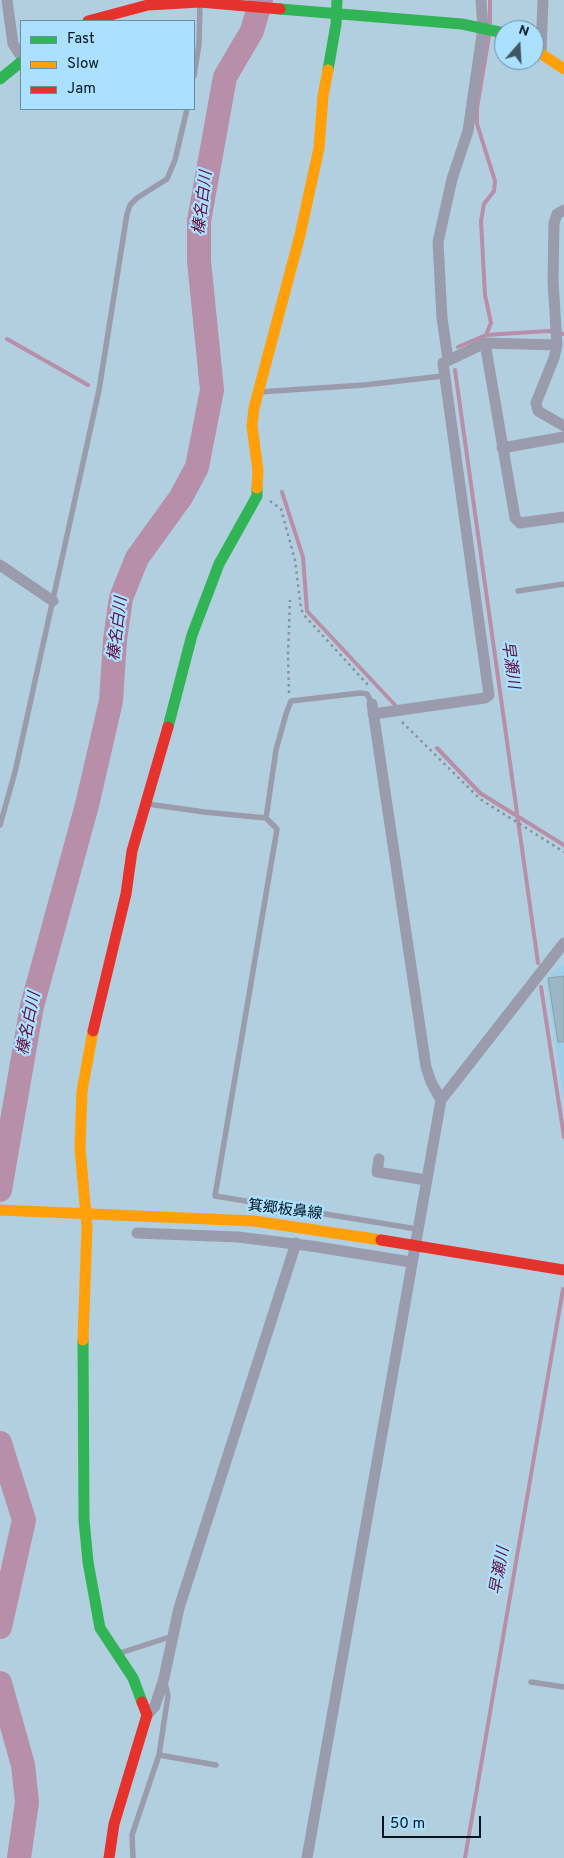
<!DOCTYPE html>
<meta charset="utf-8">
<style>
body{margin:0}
#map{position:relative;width:564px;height:1858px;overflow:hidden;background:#b2cfdf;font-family:Overpass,sans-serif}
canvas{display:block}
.legend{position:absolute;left:20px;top:20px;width:175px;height:90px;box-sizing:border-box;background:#abe1ff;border:1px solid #678fa6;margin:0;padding:6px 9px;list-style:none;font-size:15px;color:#021520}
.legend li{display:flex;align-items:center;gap:10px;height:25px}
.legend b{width:25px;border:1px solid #678fa6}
.north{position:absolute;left:494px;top:20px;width:50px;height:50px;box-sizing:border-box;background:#abe1ff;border:1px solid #678fa6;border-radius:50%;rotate:19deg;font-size:14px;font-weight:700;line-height:20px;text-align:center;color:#021520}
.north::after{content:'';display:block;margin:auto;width:18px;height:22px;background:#405663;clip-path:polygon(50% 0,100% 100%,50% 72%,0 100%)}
.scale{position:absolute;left:382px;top:1816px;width:99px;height:22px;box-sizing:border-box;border:2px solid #021520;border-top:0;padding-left:6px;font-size:15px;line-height:18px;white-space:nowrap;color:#021520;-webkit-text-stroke:4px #abe1ff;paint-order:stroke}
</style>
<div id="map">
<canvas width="564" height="1858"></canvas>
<ul class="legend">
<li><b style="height:6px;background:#30b455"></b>Fast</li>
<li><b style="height:6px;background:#ff9f0a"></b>Slow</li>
<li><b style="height:6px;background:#e5322d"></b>Jam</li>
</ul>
<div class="north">N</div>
<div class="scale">50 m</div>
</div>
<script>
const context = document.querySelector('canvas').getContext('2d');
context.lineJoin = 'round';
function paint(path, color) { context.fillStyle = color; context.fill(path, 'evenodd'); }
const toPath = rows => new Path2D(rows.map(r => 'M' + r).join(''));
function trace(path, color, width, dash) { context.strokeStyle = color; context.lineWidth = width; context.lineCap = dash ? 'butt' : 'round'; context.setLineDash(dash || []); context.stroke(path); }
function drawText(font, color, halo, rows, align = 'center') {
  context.font = font + ' Overpass,"Noto Sans JP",sans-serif'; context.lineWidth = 4.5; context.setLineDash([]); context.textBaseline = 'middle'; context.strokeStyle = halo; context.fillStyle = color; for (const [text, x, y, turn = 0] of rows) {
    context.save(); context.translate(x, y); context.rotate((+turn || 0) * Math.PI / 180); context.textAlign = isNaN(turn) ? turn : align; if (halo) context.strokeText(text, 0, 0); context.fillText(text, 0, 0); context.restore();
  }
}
const built = toPath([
 [564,962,564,1101,546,980]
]);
const stream = toPath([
 [490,23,490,0],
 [486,335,491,323,485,295,481,221,484,204,494,191,495,181,477,124,477,108,489,36],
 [7,339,88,385],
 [458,347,486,335,548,331,564,334],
 [455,370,538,963],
 [282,492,303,557,307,611,395,705],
 [437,748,480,793,564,845],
 [541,987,564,1137],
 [465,1858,563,1289]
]);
const river = toPath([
 [0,1190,32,1006,87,805,111,701,115,640,121,598,137,558,181,497,197,467,212,390,199,261,199,221,225,77,252,31,261,0],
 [0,1443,24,1520,0,1627],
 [0,1683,23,1765,27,1802,19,1858]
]);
const building = toPath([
 [564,976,564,1042,558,1042,548,978,564,976]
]);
const path = toPath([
 [270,501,281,509,295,560,301,609,304,615,368,685],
 [289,693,288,655,290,600],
 [402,722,480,799,564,852]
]);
const lane = toPath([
 [194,76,199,44,200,4],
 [259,392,364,385,443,376],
 [518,591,564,584],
 [148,804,204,812,266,818,277,829,215,1196,417,1229],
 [266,818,276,750,286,714,291,701,360,693,367,694,372,704],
 [0,825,15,772,99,390,127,214,130,205,137,198,167,179,175,160,187,109],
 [120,1653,173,1636],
 [531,1682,564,1687],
 [159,1755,216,1765],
 [133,1858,132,1835,159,1755,168,1696,165,1682]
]);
const street = toPath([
 [7,0,13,44,21,56],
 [541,53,543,0],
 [564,210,557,214,554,223,553,281,557,345,554,358,536,403,538,411,564,426],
 [485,343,515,518,520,523,564,517],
 [448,359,442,318,438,242,452,179,468,131,483,28,481,0],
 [502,448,564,437],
 [0,565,53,601],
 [372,704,426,1067,431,1082,441,1100],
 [373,714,485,698,489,695,443,363,485,343,557,345],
 [379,1159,377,1172,426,1180],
 [137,1233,238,1237,311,1246,411,1262],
 [147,1715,155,1706,164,1678,179,1608,296,1243],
 [307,1858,441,1100,564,943]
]);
const fast = toPath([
 [280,9,462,24,504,33],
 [328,70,336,24,337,0],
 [0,79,21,62],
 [168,727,192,635,219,564,257,496,257,488],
 [83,1340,84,1520,88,1562,100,1628,133,1678,142,1702]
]);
const slow = toPath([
 [534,49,564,69],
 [257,488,258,471,252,426,254,408,300,235,319,148,323,96,328,70],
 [0,1210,254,1221,381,1240],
 [83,1340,87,1227,80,1148,82,1091,93,1031]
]);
const jam = toPath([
 [88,21,148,5,200,2,280,9],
 [93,1031,126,894,132,851,168,727],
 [381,1240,564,1270],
 [109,1858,114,1824,147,1715,142,1702]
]);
const streetNames = [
 ["箕郷板鼻線",285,1211,7]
];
const waterNames = [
 ["榛名白川",204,203,-83],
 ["榛名白川",119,629,-83],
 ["早瀬川",509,665,82],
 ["榛名白川",30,1024,-79],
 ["早瀬川",501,1571,-80]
];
paint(built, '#9ecde7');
trace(stream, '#b78fa8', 4);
trace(river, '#b78fa8', 24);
paint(building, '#9cb6c5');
trace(building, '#89a0ac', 1);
trace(path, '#89909d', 2.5, [2.5, 4]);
trace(lane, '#9a9cad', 5.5);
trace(street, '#9a9cad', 11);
trace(fast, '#30b455', 11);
trace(slow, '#ff9f0a', 11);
trace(jam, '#e5322d', 11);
drawText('15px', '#021520', '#abe1ff', streetNames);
drawText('italic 16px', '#66113f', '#abe1ff', waterNames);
</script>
